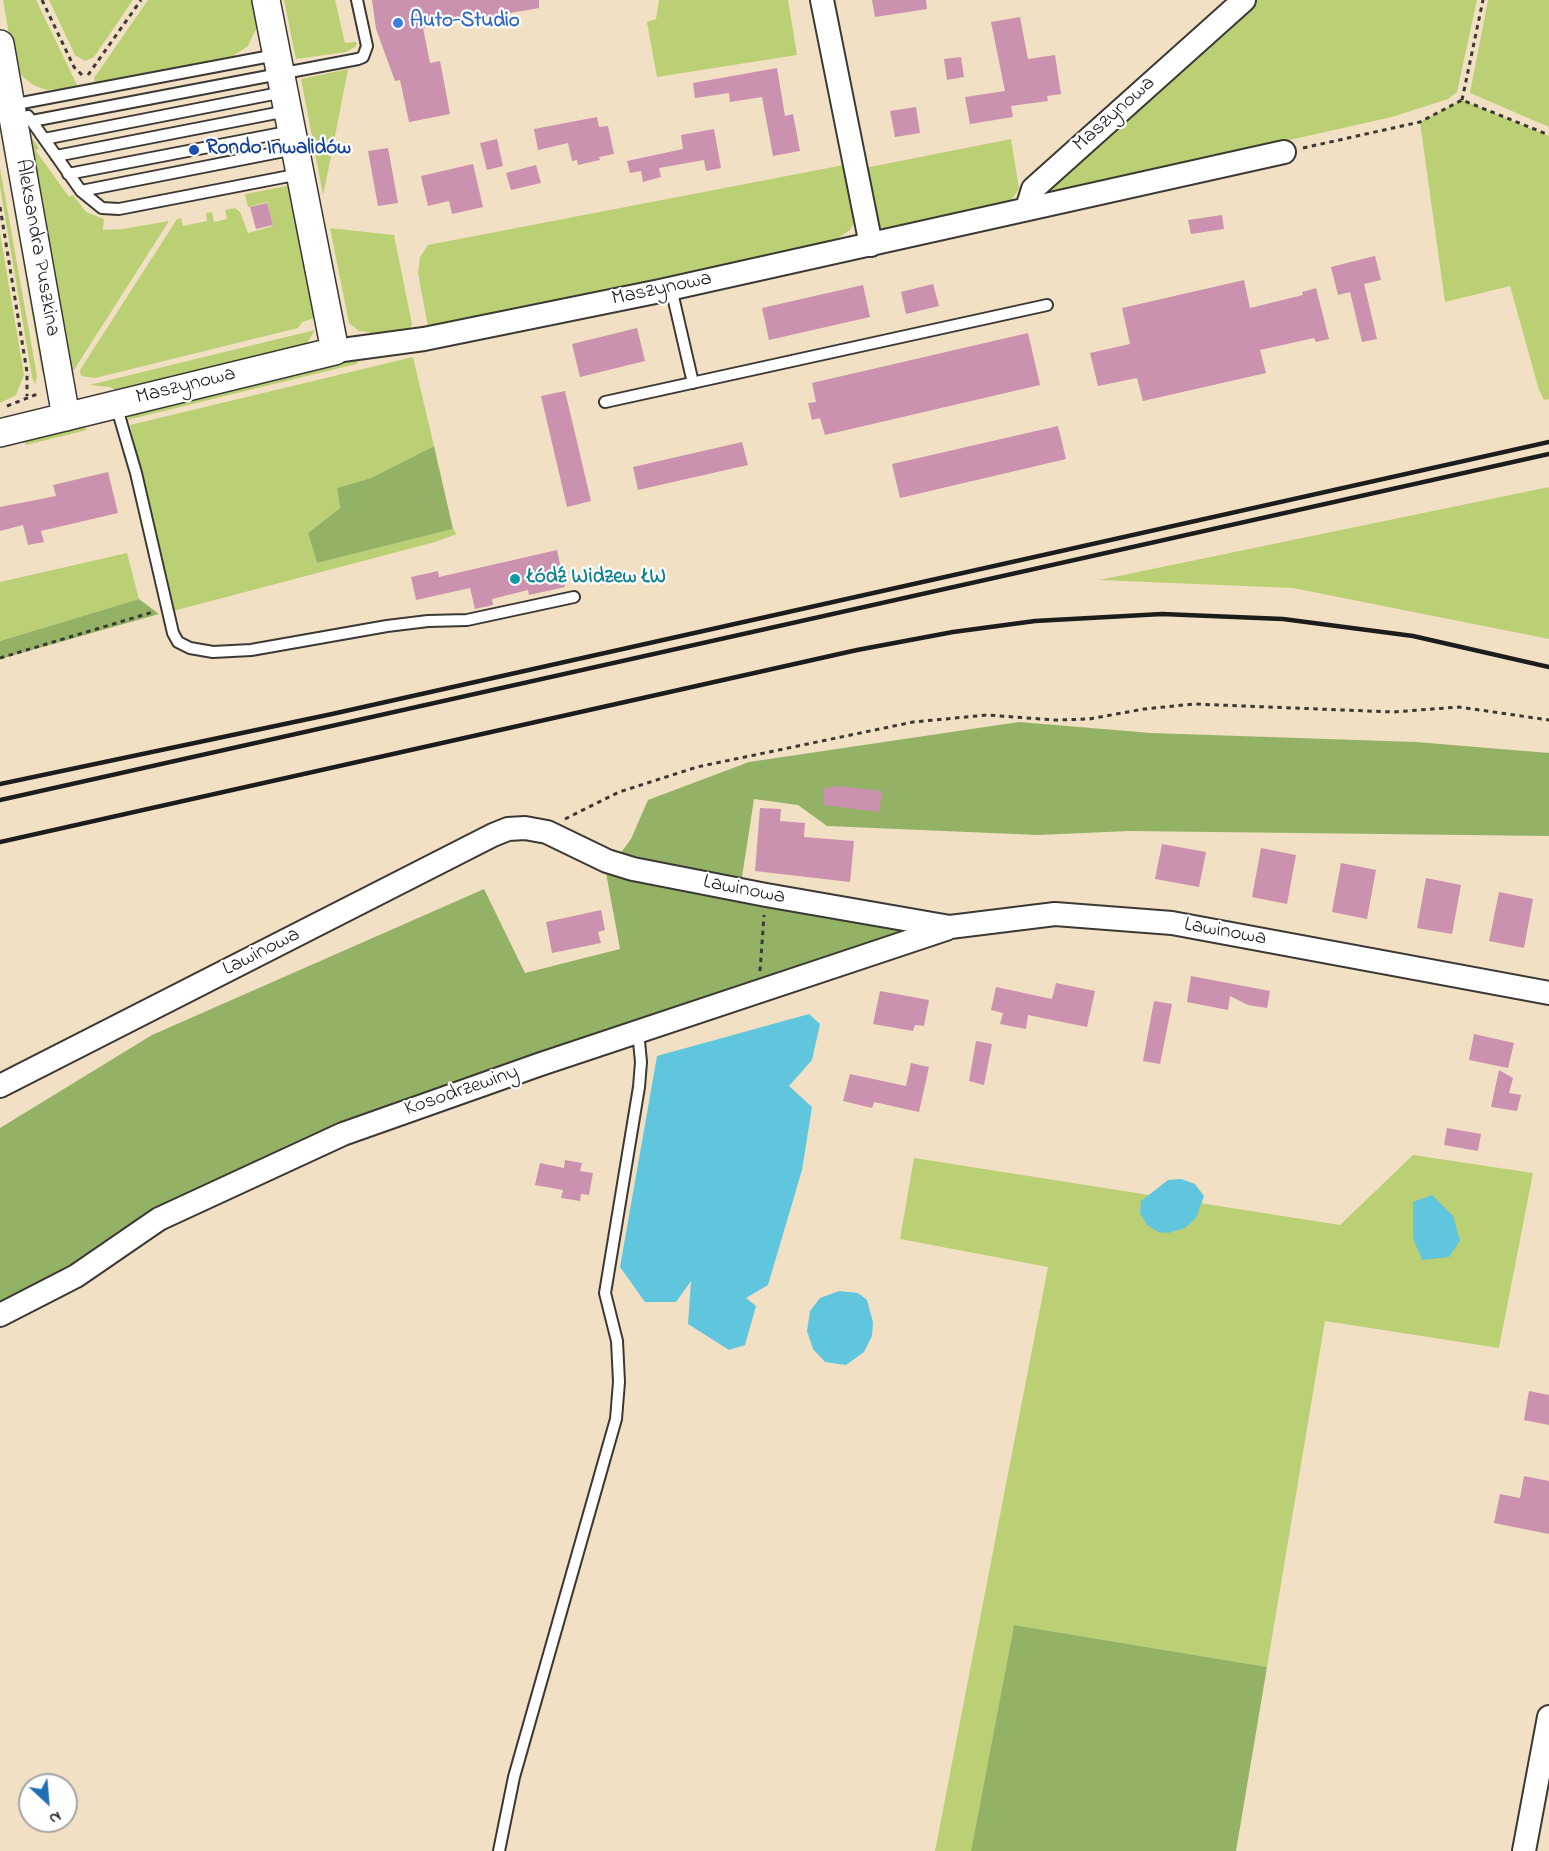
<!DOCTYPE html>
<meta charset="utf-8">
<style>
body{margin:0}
#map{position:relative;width:1549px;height:1851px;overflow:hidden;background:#f2e0c4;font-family:"Indie Flower",sans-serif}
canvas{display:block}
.north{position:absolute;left:18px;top:1773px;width:60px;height:60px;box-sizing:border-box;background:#fff;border:2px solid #a4a4a4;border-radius:50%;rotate:154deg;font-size:16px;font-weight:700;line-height:24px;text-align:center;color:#1c1c1c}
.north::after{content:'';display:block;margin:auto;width:21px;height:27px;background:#1f6fb2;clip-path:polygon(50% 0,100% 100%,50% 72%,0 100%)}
</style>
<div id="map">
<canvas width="1549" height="1851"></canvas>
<div class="north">N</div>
</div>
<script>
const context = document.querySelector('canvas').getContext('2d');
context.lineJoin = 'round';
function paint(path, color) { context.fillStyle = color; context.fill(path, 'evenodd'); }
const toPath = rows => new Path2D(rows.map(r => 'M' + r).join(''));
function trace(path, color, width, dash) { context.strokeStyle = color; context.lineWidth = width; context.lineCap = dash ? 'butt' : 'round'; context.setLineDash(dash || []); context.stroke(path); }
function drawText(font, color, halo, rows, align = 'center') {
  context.font = font + ' "Indie Flower",sans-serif'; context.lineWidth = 4.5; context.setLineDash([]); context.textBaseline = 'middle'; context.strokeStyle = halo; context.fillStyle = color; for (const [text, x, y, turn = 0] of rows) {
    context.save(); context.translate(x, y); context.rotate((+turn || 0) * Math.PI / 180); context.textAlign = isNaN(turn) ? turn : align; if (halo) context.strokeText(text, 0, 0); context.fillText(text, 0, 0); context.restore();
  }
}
const green = toPath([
 [3,0,36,0,78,87,46,90,33,85,22,76,13,58],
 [49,0,133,0,94,57,85,61,75,55],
 [148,0,256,0,258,25,248,46,233,56,95,84,94,78],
 [284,0,335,0,345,43,355,42,357,43,355,47,346,52,296,59],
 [659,0,788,0,797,55,657,77,647,22,656,19],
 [1252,0,1477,0,1457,92,1448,99,1392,117,1053,193,1051,187],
 [1488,0,1549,0,1549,127,1470,93],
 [348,69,331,157,323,195,301,79],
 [1462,100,1549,136,1549,399,1544,400,1539,390,1510,286,1445,302,1420,122],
 [0,104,47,375,42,372,0,130],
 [27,130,39,148,36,151,69,197,73,195,86,212,104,219,103,230,123,229,169,221,74,370,71,371],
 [1011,139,1019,189,1010,202,883,231,879,227,865,168],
 [844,165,854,223,850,230,832,242,428,327,418,273,420,257,428,245],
 [0,168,37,376,35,385,32,377,0,187],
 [292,185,318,317,302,322,298,328,95,378,81,376,80,370,177,219,181,218,183,226,207,221,206,213,212,212,214,222,227,219,225,210,235,208,240,212,248,233,273,226,267,202,248,207,245,194],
 [330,228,394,235,412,324,408,332,370,339,369,332,359,331,349,323],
 [0,233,24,375,16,395,0,403],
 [315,330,307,343,301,347,120,392,110,387,89,385],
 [413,357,434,446,371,478,337,488,340,508,308,533,317,563,453,529,457,534,435,542,173,611,130,425],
 [360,358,356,364,127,420,131,414],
 [83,425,87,430,26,445,24,439],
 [1549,487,1549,639,1293,588,1099,580],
 [127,553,139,599,0,641,0,582],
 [1413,1155,1533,1173,1499,1348,1325,1321,1267,1667,1014,1625,971,1851,935,1851,1048,1267,900,1239,914,1158,1340,1225]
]);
const forest = toPath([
 [434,446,453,529,317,563,308,533,340,508,337,488,371,478],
 [139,599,159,614,0,659,0,641],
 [1019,722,1151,733,1416,742,1549,753,1549,836,1129,831,1038,835,827,826,798,805,754,799,740,890,950,927,343,1134,0,1315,0,1128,152,1035,484,889,525,973,620,949,606,873,631,839,648,800,749,762],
 [1014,1625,1267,1667,1236,1851,971,1851]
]);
const water = toPath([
 [809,1014,820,1024,812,1060,789,1086,812,1107,802,1170,768,1285,746,1298,756,1306,745,1345,729,1350,688,1324,691,1281,676,1302,645,1302,620,1267,657,1056],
 [1181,1179,1195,1184,1204,1196,1196,1218,1185,1228,1168,1233,1158,1232,1147,1225,1140,1213,1141,1201,1168,1180],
 [1432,1195,1453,1216,1460,1241,1449,1257,1422,1260,1413,1238,1413,1202],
 [839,1291,858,1293,867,1300,873,1322,872,1336,864,1352,846,1365,825,1362,813,1349,807,1331,810,1311,820,1298]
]);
const building = toPath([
 [372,0,539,0,539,8,423,28,430,63,440,61,450,114,409,122,400,80,395,81,376,29],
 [872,0,926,0,927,9,875,17],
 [1020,17,1028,59,1055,55,1061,94,1047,96,1048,101,1011,106,1013,117,970,124,965,97,1005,91,991,22],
 [961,57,964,77,947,80,944,59],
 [777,68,785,116,793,114,800,151,773,156,762,97,730,102,729,93,695,98,693,83],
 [916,107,920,133,895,137,890,111],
 [597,117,599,127,608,126,614,154,599,157,600,160,578,165,577,160,572,161,568,143,538,150,534,129],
 [714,129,721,168,706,171,704,160,659,168,661,177,643,182,641,171,630,173,627,161,683,149,681,135],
 [497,139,503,166,487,170,480,143],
 [388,148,398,203,378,206,368,151],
 [473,164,483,207,452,214,449,201,428,206,421,176],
 [536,165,541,183,511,190,506,173],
 [267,203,273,225,256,229,250,207],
 [1222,215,1224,229,1191,234,1188,220],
 [1375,256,1381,280,1364,284,1377,339,1362,342,1350,292,1338,295,1331,267],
 [1244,280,1250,308,1303,295,1302,292,1316,288,1329,339,1316,342,1314,338,1260,350,1266,373,1143,401,1137,378,1098,386,1090,353,1130,344,1122,308],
 [933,284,939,306,906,314,901,292],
 [863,285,870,317,769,340,762,308],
 [637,328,645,361,580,377,572,344],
 [1028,333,1040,385,825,435,820,418,812,420,808,403,816,402,812,383],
 [565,391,591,501,567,507,541,396],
 [1058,426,1066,459,900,498,892,464],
 [742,442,748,465,638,490,633,467],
 [108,472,118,513,41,531,44,542,28,545,23,525,0,531,0,507,56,496,53,485],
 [557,550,565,587,529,595,528,590,492,599,493,605,475,609,470,588,416,600,411,577,438,571,439,577],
 [837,786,882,791,879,812,824,805,823,789],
 [760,808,781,809,780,821,805,823,804,837,854,841,850,882,755,871],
 [1162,844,1206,852,1199,887,1155,879],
 [1261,848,1296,855,1287,904,1252,897],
 [1341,863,1376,870,1367,919,1332,912],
 [1426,878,1461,885,1452,934,1417,928],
 [1499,892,1533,899,1524,948,1489,941],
 [601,910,605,930,598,932,601,943,552,953,546,922],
 [1191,976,1270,991,1267,1008,1248,1005,1230,996,1228,1010,1187,1002],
 [1056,983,1095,991,1087,1027,1028,1015,1026,1029,1000,1024,1003,1013,991,1010,996,987,1052,999],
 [880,991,929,1000,924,1026,915,1025,913,1031,873,1024],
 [1154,1001,1172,1004,1160,1064,1143,1061],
 [1474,1034,1514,1043,1508,1068,1469,1060],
 [976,1041,992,1044,984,1085,969,1081],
 [911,1063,929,1067,919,1112,874,1102,872,1108,843,1101,850,1074,906,1086],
 [1499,1070,1513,1078,1509,1093,1521,1095,1517,1111,1491,1107],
 [1447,1128,1481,1134,1478,1151,1444,1145],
 [565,1160,582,1163,580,1171,593,1173,589,1195,581,1194,580,1201,561,1198,563,1190,535,1185,540,1163,564,1168],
 [1529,1391,1549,1395,1549,1425,1524,1420],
 [1524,1476,1549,1481,1549,1534,1494,1523,1500,1494,1520,1498]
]);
const path = toPath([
 [42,0,74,67,83,76],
 [88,75,141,0],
 [1462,100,1483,0],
 [1303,148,1420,122,1462,100,1549,135],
 [0,207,27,372,27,396],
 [7,406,40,393],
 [0,658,153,612],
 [565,819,619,792,697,767,913,722,987,715,1055,720,1089,719,1144,709,1194,704,1393,712,1459,707,1549,720],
 [760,971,764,915]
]);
const service = toPath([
 [11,105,276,55],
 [28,116,81,191,102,208,119,209,300,174],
 [32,121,358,59,363,57,367,46,357,0],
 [44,139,284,92],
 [56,156,287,111],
 [68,174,292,131],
 [81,191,295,149],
 [671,288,693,383],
 [605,402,1047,305],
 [116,405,136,473,173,633,178,642,190,648,213,652,251,650,387,626,428,621,467,620,574,597],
 [499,1851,514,1777,616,1419,619,1382,617,1341,605,1293,639,1087,641,1062,638,1031]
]);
const minor = toPath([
 [822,0,871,245],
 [1027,208,1033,189,1244,0],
 [335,351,424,339,660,291,1284,152],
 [0,1086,493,835,508,829,525,828,547,832,607,861,633,869,766,895,950,927,1055,914,1172,923,1549,993],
 [0,1315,76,1276,159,1219,343,1134,541,1064,946,929],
 [1524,1851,1549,1717]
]);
const tertiary = toPath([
 [0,44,66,417],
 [0,433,335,351,266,0]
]);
const rail = toPath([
 [0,784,332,714,1549,442],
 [0,800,1549,454],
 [0,842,857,650,953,632,1035,621,1162,614,1283,619,1413,636,1549,667]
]);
const markers = [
 [398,23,6,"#3f7fe0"],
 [194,150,6,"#1a4fb4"],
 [515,579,6,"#0f9aa8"]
];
const shopNames = [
 ["Auto-Studio",410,23]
];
const streetNames = [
 ["Maszynowa",1115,115,-42],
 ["Aleksandra Puszkina",36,248,80],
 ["Maszynowa",662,290,-12],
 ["Maszynowa",186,387,-14],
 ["Lawinowa",744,891,11],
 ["Lawinowa",1225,933,10],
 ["Lawinowa",262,953,-27],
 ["Kosodrzewiny",462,1092,-19]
];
const transitNames = [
 ["Rondo Inwalidów",206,150]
];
const cultureNames = [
 ["Łódź Widzew ŁW",527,579]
];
paint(green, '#bbd074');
paint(forest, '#94b266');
paint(water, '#60c6de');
paint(building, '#cb92af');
trace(service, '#3c3935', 14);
trace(minor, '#3c3935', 26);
trace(tertiary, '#3c3935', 30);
trace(path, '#3c3935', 3, [4.5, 4.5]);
trace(service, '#fff', 10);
trace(minor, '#fff', 22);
trace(tertiary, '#fff', 27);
trace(rail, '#1c1c1c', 4.5);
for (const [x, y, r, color] of markers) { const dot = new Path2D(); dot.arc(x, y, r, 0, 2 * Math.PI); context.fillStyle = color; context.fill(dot); trace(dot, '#fff', 2); }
drawText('bold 21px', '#366cbe', '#fff', shopNames, 'left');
drawText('21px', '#1c1c1c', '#fff', streetNames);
drawText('bold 21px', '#164399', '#fff', transitNames, 'left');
drawText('bold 21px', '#0d838f', '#fff', cultureNames, 'left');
</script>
